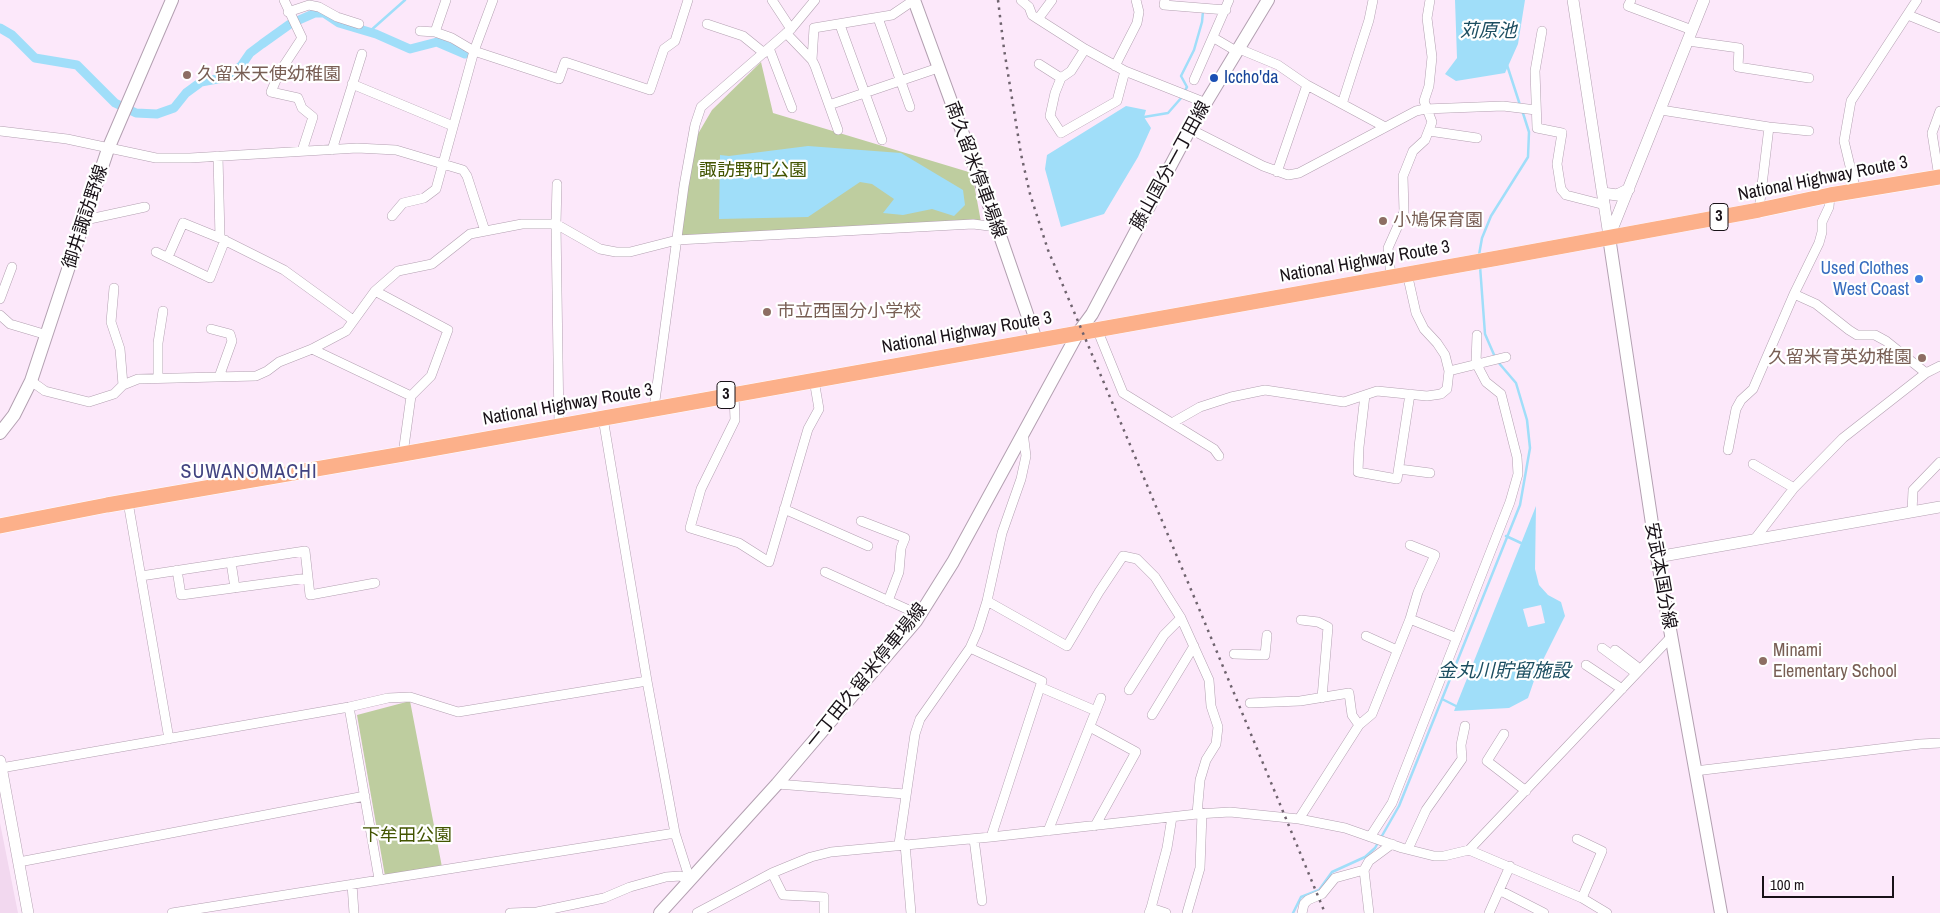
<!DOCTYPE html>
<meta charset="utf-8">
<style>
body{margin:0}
#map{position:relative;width:1940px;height:913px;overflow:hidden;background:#fce8fa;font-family:"Archivo Narrow",sans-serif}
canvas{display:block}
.scale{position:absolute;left:1762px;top:876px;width:132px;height:22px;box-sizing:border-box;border:2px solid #181117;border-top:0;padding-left:6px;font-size:15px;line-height:18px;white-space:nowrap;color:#181117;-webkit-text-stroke:4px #fff;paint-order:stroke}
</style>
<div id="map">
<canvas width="1940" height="913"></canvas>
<div class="scale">100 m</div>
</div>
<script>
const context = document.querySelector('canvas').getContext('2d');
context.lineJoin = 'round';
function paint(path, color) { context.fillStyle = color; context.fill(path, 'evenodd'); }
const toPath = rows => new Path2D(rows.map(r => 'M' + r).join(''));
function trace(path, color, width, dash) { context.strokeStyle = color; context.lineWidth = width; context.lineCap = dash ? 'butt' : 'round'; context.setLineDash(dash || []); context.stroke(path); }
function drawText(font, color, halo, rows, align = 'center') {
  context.font = font + ' "Archivo Narrow","Noto Sans JP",sans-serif'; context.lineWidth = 4.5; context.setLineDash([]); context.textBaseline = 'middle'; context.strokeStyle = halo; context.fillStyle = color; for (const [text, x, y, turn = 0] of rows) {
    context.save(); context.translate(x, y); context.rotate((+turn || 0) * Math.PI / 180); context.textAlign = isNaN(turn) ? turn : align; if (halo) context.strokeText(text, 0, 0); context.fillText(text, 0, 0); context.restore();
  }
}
const built = toPath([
 [0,823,18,913,0,913]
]);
const green = toPath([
 [761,62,773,113,972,173,981,222,678,236,695,139,712,110],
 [410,701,442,867,385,876,357,715]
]);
const water = toPath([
 [1455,0,1525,0,1518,44,1505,73,1456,81,1445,74,1457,58],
 [1126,106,1146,110,1144,117,1151,128,1138,157,1104,214,1061,227,1045,169,1047,155],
 [808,146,901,153,963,190,965,205,954,216,932,209,903,215,883,213,894,199,872,184,860,182,808,217,719,219,720,155,729,156],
 [1536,506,1535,569,1539,585,1548,595,1561,602,1565,616,1537,672,1528,698,1509,708,1454,711],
 [1541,605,1545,623,1528,627,1523,609]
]);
const stream = toPath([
 [369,32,405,0],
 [1507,65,1520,105],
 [1184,92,1187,87,1181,76,1194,50,1202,22,1203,11],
 [1144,117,1168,113,1182,97],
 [1479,255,1482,238,1491,216,1528,157,1529,132,1522,110],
 [1480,266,1485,334,1495,357],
 [1506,536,1521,543],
 [1442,699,1456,706],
 [1293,913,1301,897,1319,890,1332,872,1365,857,1375,848,1399,806,1520,505,1530,448,1527,420,1516,383,1498,362]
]);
const canal = toPath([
 [0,28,12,35,35,58,77,65,115,103,136,113,157,114,174,108,186,93,201,82,223,78,241,66,250,53,262,44,290,24,315,13,324,13,339,23,376,34,410,49,437,42,465,54]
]);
const minor = toPath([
 [284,0,302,38,279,73,271,92,298,98,302,108,313,117,302,151],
 [772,0,791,29],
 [1021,0,1029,7,1032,15,1038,19],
 [1052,0,1038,19,1085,49,1125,71,1206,103],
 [1165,0,1164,5,1226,10],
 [1631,0,1628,6,1692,30],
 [288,12,309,5,319,7,337,17,359,24],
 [1908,15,1940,28],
 [878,18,910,107],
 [707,24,743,36,764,53],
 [840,25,882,140],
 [420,31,435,32,452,38,474,51,559,79,565,62,650,90,664,49,675,41,688,0],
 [1542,31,1535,71,1537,128,1562,133,1557,164,1561,189,1566,195,1605,205],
 [435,32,446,0],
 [786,33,812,60,815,66,838,130],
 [1214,38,1236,51],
 [1688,41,1739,48,1738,67,1809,78],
 [769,48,792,108],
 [1237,48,1278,65,1307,85,1385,127],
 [1085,49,1071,71,1061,78,1055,93,1050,116,1061,133,1117,101,1125,71],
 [812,60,814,28,892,15,914,0],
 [1039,64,1061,78],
 [1115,66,1137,23,1139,12,1136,0],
 [1194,80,1229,0],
 [352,84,453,126],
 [1342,104,1369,20,1373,0],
 [829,105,938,68],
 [1661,110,1769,127,1809,131],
 [1190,129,1263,166,1288,175,1299,173,1416,111,1425,109,1503,106,1536,110],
 [0,131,67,139,156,158,190,158,357,148,396,150,463,170,467,176,485,231],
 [1429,131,1477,138],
 [332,150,362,54],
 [218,156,220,238],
 [1277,172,1307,85],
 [1939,177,1932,133,1940,111],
 [557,184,556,224,559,425],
 [1856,191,1844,141,1851,101,1917,0],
 [1759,210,1769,127],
 [392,216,403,203,424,198,436,189,474,51,493,0],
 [85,220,145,207],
 [156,252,210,278,225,240],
 [168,257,183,223,220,238,284,270,353,320],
 [1391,276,1388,248,1404,212,1403,176,1413,151,1425,140,1432,122,1424,101,1429,86,1432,57,1427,18,1430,0],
 [114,288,111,322,120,349,123,385],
 [375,291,448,330,431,376,411,396,403,454],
 [1794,294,1816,304,1849,330,1857,335,1875,335,1886,341,1926,373],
 [0,299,12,267],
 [0,315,10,324,47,335],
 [211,329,230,334,232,341,219,377],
 [1097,329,1123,393,1214,449,1219,456],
 [312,349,411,396],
 [1449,371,1506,357],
 [158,377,158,343,163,311],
 [31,381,45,391,89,402,114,394,123,385,138,379,256,376,267,371,279,362,312,349,346,331,375,291,398,271,432,264,470,234,522,224,556,224,600,249,616,252,630,252,677,240,973,224,997,227],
 [734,394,735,420,701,489,690,528,739,543,769,562,808,429,819,409,814,380],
 [1365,395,1359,447,1358,472,1397,479,1410,394],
 [654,408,684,186,695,125,701,107,791,29,815,0],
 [603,418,647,681,675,833,690,880],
 [1172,423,1200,407,1231,397,1265,390,1344,402,1377,391,1427,396,1441,394,1447,389,1449,371,1445,355,1437,343,1424,329,1416,313,1407,273],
 [1728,450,1736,409,1741,400,1753,389,1794,294,1819,243,1822,232,1822,222,1829,207,1830,195],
 [1753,464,1794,488],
 [1399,469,1430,473],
 [128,502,169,739],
 [784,509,868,546],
 [1912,512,1913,490,1940,462],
 [861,521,905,538,901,548,899,572,888,601],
 [1754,540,1794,488,1843,438,1926,373,1940,366],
 [231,562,235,588],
 [177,570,181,595,308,578],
 [825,572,920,615],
 [141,576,305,551,310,595,375,583],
 [987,601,1067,646,1099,592,1123,556,1137,559,1155,577,1181,618,1209,680,1211,706,1218,727,1216,744,1206,760,1200,780,1197,814],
 [1410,619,1418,592,1435,555,1410,545],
 [1301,620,1318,622,1328,627,1322,698],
 [1366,636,1397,650],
 [970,648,1042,681,991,837],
 [1602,648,1636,673],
 [1615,650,1636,666],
 [1234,654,1265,655,1267,635],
 [1586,665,1622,689],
 [1040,687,1096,711],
 [1129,690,1164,635,1181,618],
 [1250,703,1300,701,1349,693,1352,715,1359,725,1299,819],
 [349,707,379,879],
 [1152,715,1194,646],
 [1359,725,1372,714,1410,619,1457,638],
 [1090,727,1136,752,1095,826],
 [1504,734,1487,761,1526,791],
 [1,768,349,707,388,698,410,697,458,712,647,681],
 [1695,771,1920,744,1940,743],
 [777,784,905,794],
 [1048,831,1101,698],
 [1370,837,1392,803,1510,502,1518,474,1517,457,1501,394,1486,382,1476,363,1477,335],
 [974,839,982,901],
 [1577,839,1602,851,1582,898],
 [899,844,915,734,920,719,970,648,978,630,987,601,1002,533,1021,479,1026,456,1023,432],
 [905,844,911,913],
 [1408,849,1426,810,1462,759,1461,745,1465,726],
 [1469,850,1582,898,1607,913],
 [19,862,365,796],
 [1364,870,1369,913],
 [772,873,783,895,824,897,824,913],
 [352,884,354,913],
 [1499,890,1544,913],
 [1151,908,1167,848,1172,817],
 [172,913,675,833],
 [510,913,537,912,604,898,630,887,666,877,680,876,690,880],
 [697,913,772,873,811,857,831,852,991,837,1197,814,1230,812,1299,819,1345,828,1402,848,1434,856,1444,856,1469,850,1671,637],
 [1149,913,1151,908,1166,913],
 [1187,913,1200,868,1202,813],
 [1302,913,1304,904,1308,900,1322,894,1335,878,1364,870,1369,861,1392,844],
 [1489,913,1510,866]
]);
const tertiary = toPath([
 [1573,0,1609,236],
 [1603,193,1617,195,1629,189],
 [1609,237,1704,0],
 [1657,557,1940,507],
 [0,761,28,913]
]);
const secondary = toPath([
 [914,0,997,227,1036,340],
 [1609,237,1657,557,1721,913],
 [0,433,14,415,31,381,108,149,172,0],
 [660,913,777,784,916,621,953,562,1078,333,1092,314,1190,129,1268,0]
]);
const trunk = toPath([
 [0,526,107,505,403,454,1498,258,1759,210,1830,195,1940,177]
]);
const rail = toPath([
 [998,0,1004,49,1021,154,1030,194,1048,250,1200,611,1325,913]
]);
const markers = [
 [187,75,5,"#8d6e63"],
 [1214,78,5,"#1a4fb4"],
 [1383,221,5,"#8d6e63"],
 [1919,279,5,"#3f7fe0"],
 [767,312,5,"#8d6e63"],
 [1922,358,5,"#8d6e63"],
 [1763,661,5,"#8d6e63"]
];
const shields = [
 [1719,217,18],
 [726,395,18]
];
const shieldNames = [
 ["3",1719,217],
 ["3",726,395]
];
const educationNames = [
 ["久留米天使幼稚園",197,75],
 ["小鳩保育園",1393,221],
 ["市立西国分小学校",777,312],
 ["久留米育英幼稚園",1912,358,"right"],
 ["Minami",1773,651],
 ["Elementary School",1773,672]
];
const transitNames = [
 ["Iccho'da",1224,78]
];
const streetNames = [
 ["藤山国分一丁田線",1171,166,-61],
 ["南久留米停車場線",975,170,70],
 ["National Highway Route 3",1823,179,-11],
 ["御井諏訪野線",86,217,-72],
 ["National Highway Route 3",1365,262,-10],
 ["National Highway Route 3",967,333,-10],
 ["National Highway Route 3",568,405,-10],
 ["安武本国分線",1660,576,80],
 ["一丁田久留米停車場線",867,676,-51]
];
const parkNames = [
 ["諏訪野町公園",753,171],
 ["下牟田公園",407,836]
];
const shopNames = [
 ["Used Clothes",1909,269],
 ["West Coast",1909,290]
];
const waterNames = [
 ["苅原池",1488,32],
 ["金丸川貯留施設",1504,672]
];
const quarterNames = [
 ["SUWANOMACHI",249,473]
];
paint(built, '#f2d8ef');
paint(green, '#becd9f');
paint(water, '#a0def9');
trace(stream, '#a0def9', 2.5);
trace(canal, '#a0def9', 9);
trace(minor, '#b3a0b1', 10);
trace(tertiary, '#b3a0b1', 12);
trace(secondary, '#b3a0b1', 14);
trace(trunk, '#fff', 16);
trace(minor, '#fff', 9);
trace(tertiary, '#fff', 11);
trace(secondary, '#fff', 12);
trace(trunk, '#fcb08a', 15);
trace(rail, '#6f636e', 2.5, [2.5, 5]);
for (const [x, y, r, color] of markers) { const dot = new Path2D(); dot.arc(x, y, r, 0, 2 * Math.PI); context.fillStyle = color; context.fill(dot); trace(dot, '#fff', 2); }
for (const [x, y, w] of shields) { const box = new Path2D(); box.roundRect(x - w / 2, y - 13.5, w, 27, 4); context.fillStyle = '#fff'; context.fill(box); trace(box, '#181117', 1); }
drawText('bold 16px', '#181117', null, shieldNames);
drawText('18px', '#785e54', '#fff', educationNames, 'left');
drawText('18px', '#164399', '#fff', transitNames, 'left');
drawText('18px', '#181117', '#fff', streetNames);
drawText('18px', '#425400', '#fff', parkNames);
drawText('18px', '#366cbe', '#fff', shopNames, 'right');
drawText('italic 19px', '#1c4e61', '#fff', waterNames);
context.letterSpacing = '1px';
drawText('20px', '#414380', '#fff', quarterNames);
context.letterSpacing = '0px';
</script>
